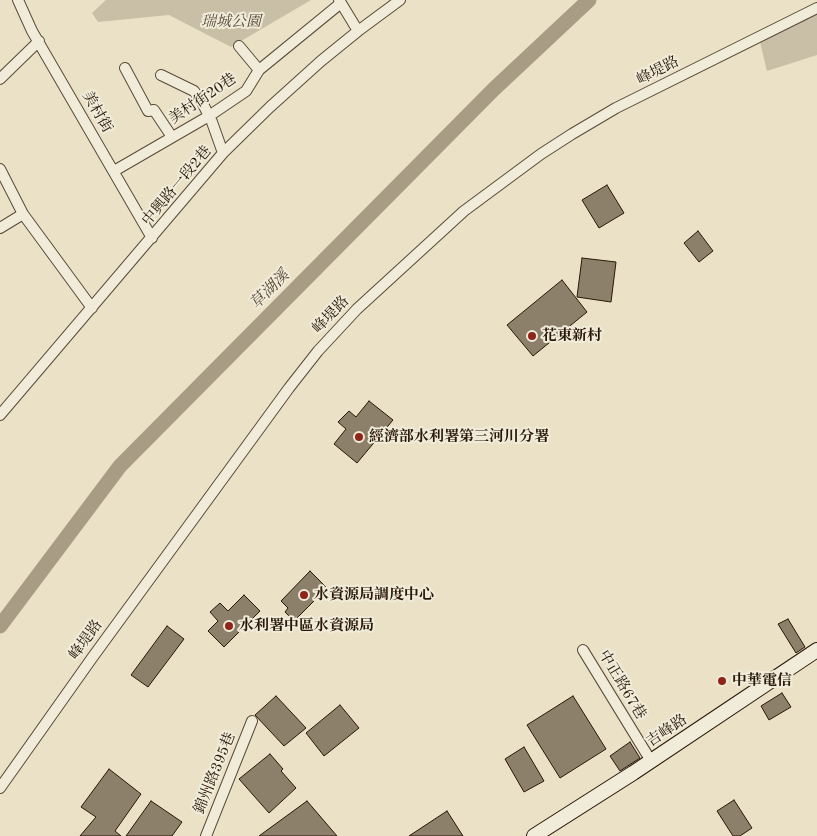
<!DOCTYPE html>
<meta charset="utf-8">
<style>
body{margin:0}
canvas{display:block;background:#eae1c6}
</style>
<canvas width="817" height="836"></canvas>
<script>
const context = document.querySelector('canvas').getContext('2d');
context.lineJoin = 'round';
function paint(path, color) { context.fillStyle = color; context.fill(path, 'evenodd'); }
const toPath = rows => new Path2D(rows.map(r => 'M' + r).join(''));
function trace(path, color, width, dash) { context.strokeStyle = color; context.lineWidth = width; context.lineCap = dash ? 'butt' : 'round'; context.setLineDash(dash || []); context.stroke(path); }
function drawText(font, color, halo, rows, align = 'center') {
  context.font = font + ' "Old Standard TT","Noto Serif TC",serif'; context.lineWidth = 4; context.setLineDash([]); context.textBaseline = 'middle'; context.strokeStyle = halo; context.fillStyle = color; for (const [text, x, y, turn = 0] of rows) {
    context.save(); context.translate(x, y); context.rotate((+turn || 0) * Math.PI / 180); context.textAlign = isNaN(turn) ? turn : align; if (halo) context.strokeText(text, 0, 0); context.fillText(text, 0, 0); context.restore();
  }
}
const green = toPath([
 [106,0,311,0,231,47,169,15,98,22,92,13],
 [817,12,817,55,767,71,760,42]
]);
const river = toPath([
 [0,626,120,466,494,89,589,0]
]);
const building = toPath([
 [607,185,624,213,599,228,582,200,607,185],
 [698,231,713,251,699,262,684,243,698,231],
 [582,258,616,262,611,302,577,297,582,258],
 [562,280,587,312,533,356,507,325,562,280],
 [369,401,393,420,357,463,334,444,346,429,338,422,349,411,356,417,369,401],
 [310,571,327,588,294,621,285,612,288,608,281,601,310,571],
 [244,595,260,611,224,647,208,631,218,621,210,612,220,603,228,611,244,595],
 [788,619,805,647,796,653,778,624,788,619],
 [167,626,184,639,148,687,131,675,167,626],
 [782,693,791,707,769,720,761,706,782,693],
 [276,696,306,728,284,746,255,715,276,696],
 [573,696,606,749,560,778,527,725,573,696],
 [340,705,359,728,324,756,306,733,340,705],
 [630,742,640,758,620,771,610,756,630,742],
 [524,747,544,781,524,792,505,759,524,747],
 [270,754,283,769,281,771,296,788,269,813,239,779,270,754],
 [109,769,141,794,115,831,121,836,80,836,96,817,81,807,109,769],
 [734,800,752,828,740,836,733,836,717,811,734,800],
 [151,801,182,822,172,836,126,836,151,801],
 [307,801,337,836,259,836,307,801],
 [447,811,463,836,409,836,447,811]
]);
const street = toPath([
 [18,0,32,31,152,238],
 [341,3,358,31],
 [239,46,259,70],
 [125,68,148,111,154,110,172,137],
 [161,75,194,91,202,102,212,122,223,153],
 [0,79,39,41],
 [0,169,23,214,92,308],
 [114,171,209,116,246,91,259,70,341,3,339,0],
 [0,228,23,214],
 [0,415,223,153,270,107,321,61,358,31,400,0],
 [583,650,651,761],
 [0,788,92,658,289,388,318,351,357,309,464,211,541,154,572,134,616,108,817,8],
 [206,836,252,721]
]);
const secondary = toPath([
 [534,836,633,773,817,650]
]);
const markers = [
 [532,336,5,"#8f2418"],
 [359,437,5,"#8f2418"],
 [304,595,5,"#8f2418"],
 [229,626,5,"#8f2418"],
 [722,681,5,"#8f2418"]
];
const parkNames = [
 ["瑞城公園",231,22]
];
const streetNames = [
 ["峰堤路",658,71,-27],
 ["美村街20巷",203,99,-34],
 ["美村街",97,112,60],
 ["中興路一段2巷",177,186,-50],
 ["峰堤路",331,315,-46],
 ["峰堤路",86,640,-54],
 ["中正路67巷",622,685,59],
 ["吉峰路",667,731,-34],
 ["錦州路395巷",215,773,-68]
];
const poiNames = [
 ["花東新村",542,336],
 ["經濟部水利署第三河川分署",369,437],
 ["水資源局調度中心",314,595],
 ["水利署中區水資源局",239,626],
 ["中華電信",732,681]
];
const waterNames = [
 ["草湖溪",270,290,-45]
];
paint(green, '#c9bfa6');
trace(river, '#a89c85', 15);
paint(building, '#8d806a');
trace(building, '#291707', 1);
trace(street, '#594a37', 12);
trace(secondary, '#291707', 16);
trace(street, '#f1ecda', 10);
trace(secondary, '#f1ecda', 14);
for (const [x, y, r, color] of markers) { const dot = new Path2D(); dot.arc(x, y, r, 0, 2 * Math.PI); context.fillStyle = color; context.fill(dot); trace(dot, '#f1ecda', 2); }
drawText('italic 15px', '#594937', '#f1ecda', parkNames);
drawText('15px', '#291707', '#f1ecda', streetNames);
drawText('bold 15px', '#291707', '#f1ecda', poiNames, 'left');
drawText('italic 16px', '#5c4c39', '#f1ecda', waterNames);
</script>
